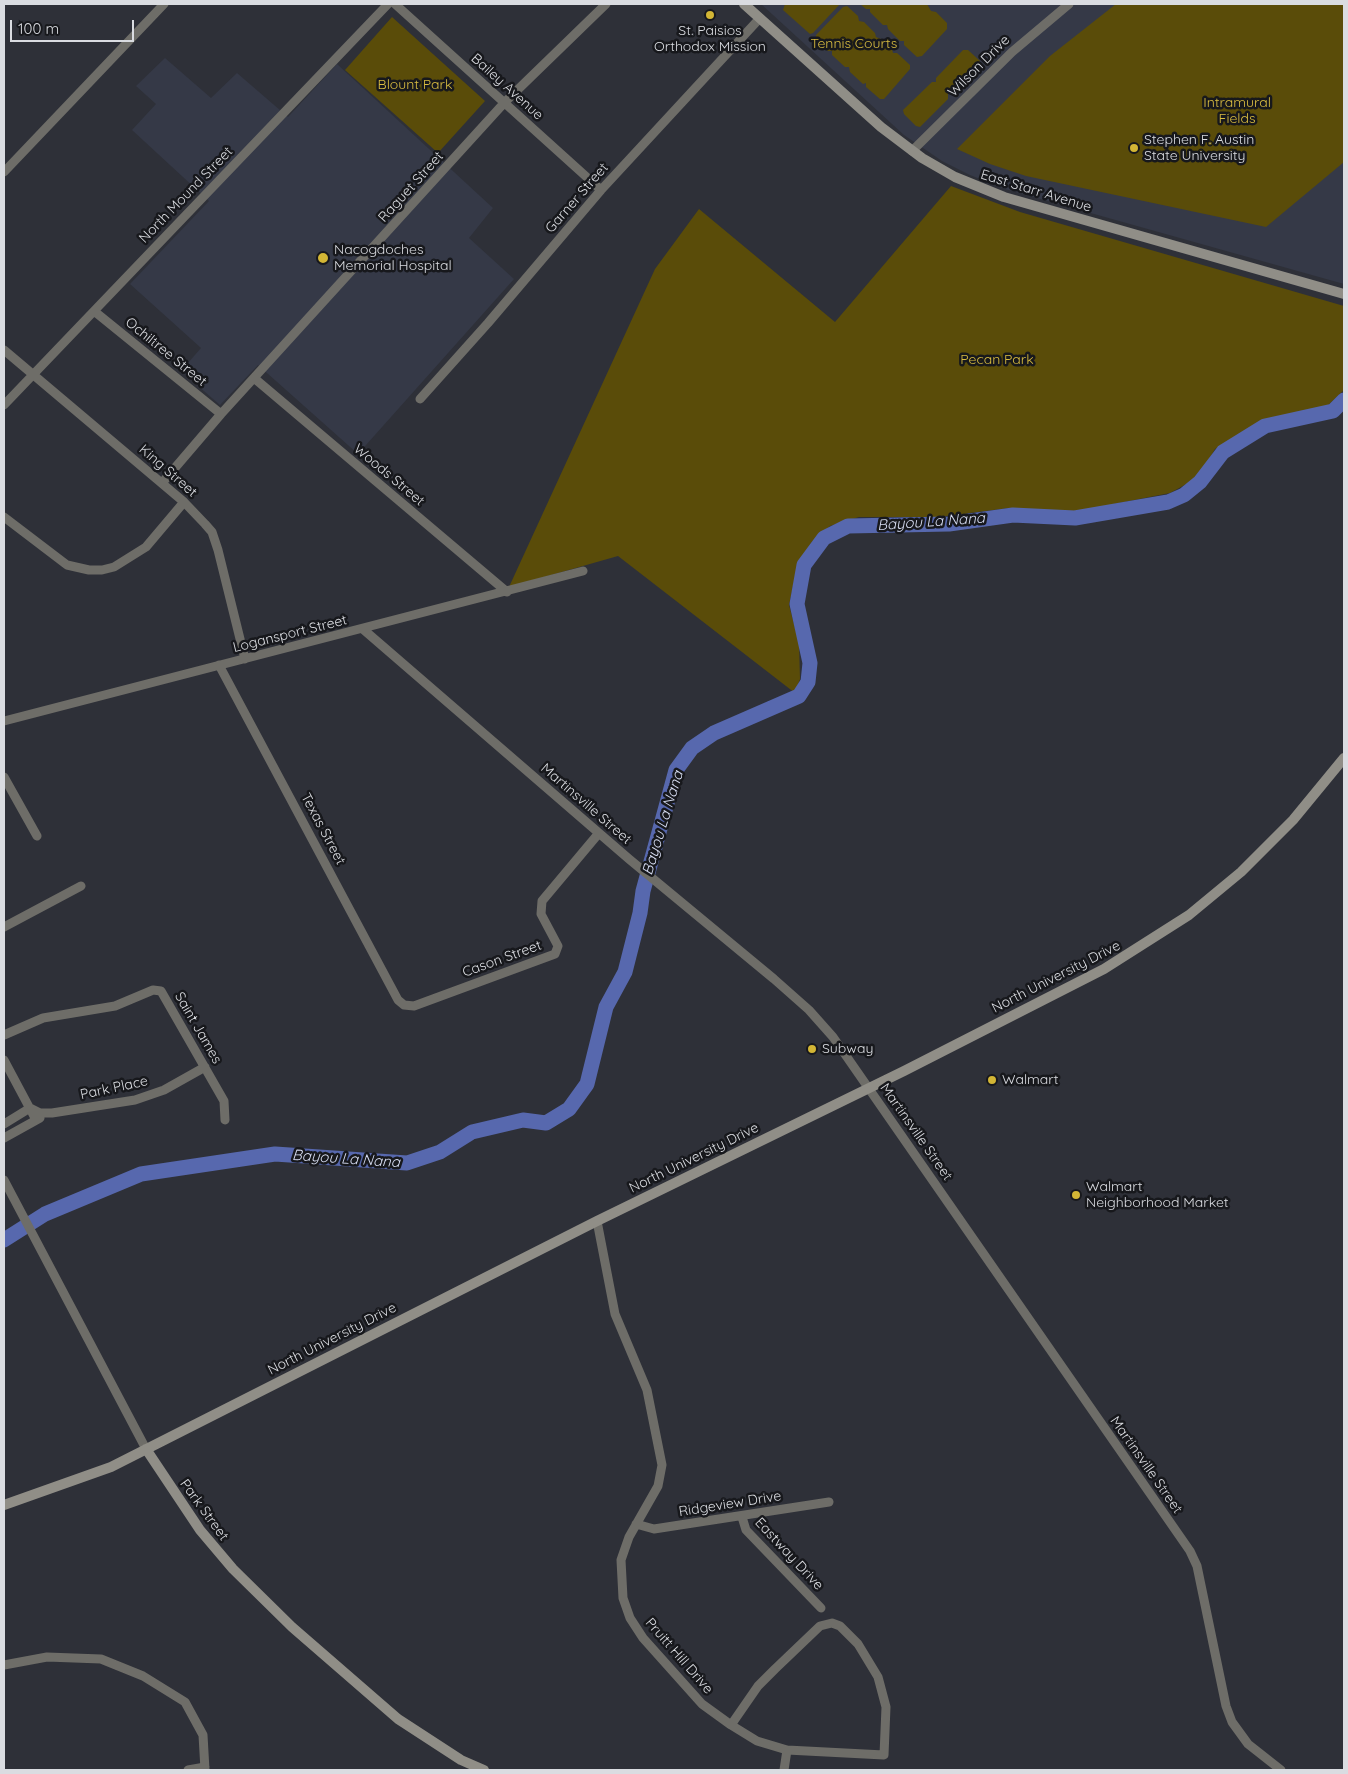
<!DOCTYPE html>
<style>
body{margin:0}
#map{position:relative;width:1348px;height:1774px;overflow:hidden;background:#2e3038;font-family:Quicksand,sans-serif}
canvas{display:block}
.frame{position:absolute;inset:0;border:5px solid #dadce1;pointer-events:none}
.scale{position:absolute;left:10px;top:20px;width:124px;height:22px;box-sizing:border-box;border:2px solid #dadce1;border-top:0;padding-left:6px;font-size:15px;line-height:18px;white-space:nowrap;color:#dadce1;-webkit-text-stroke:4px #17181c;paint-order:stroke}
</style>
<div id="map">
<canvas width="1348" height="1774"></canvas>
<div class="frame"></div>
<div class="scale">100 m</div>
</div>
<script>
const context = document.querySelector('canvas').getContext('2d');
context.lineJoin = 'round';
function paint(path, color) { context.fillStyle = color; context.fill(path, 'evenodd'); }
const toPath = rows => new Path2D(rows.map(r => 'M' + r).join(''));
function trace(path, color, width, dash) { context.strokeStyle = color; context.lineWidth = width; context.lineCap = dash ? 'butt' : 'round'; context.setLineDash(dash || []); context.stroke(path); }
function drawText(font, color, halo, rows, align = 'center') {
  context.font = font + ' Quicksand,sans-serif'; context.lineWidth = 5; context.setLineDash([]); context.textBaseline = 'middle'; context.strokeStyle = halo; context.fillStyle = color; for (const [text, x, y, turn = 0] of rows) {
    context.save(); context.translate(x, y); context.rotate((+turn || 0) * Math.PI / 180); context.textAlign = isNaN(turn) ? turn : align; if (halo) context.strokeText(text, 0, 0); context.fillText(text, 0, 0); context.restore();
  }
}
const built = toPath([
 [761,4,1344,4,1344,284,1005,189,970,175,942,161,904,135],
 [165,58,211,98,237,73,288,117,337,64,493,208,469,238,514,279,358,454,258,365,220,405,181,371,201,348,130,284,209,201,132,130,156,104,136,86]
]);
const green = toPath([
 [785,4,840,4,813,33,810,34,783,10],
 [860,4,927,4,931,11,936,12,947,23,947,29,922,56,917,57,904,45,904,41,900,41,888,29,887,25,883,25,870,12,870,9,866,9],
 [1116,4,1344,4,1344,162,1266,227,1026,176,990,164,957,149,1050,56],
 [847,6,858,16,859,21,864,22,875,33,876,37,881,39,892,49,893,53,897,53,910,65,910,69,884,99,880,99,866,87,866,83,863,84,850,72,849,67,845,67,832,55,832,51,828,51,816,40,816,35,843,7],
 [392,17,485,101,438,153,345,70],
 [963,50,968,50,980,61,980,66,953,94,948,94,948,99,920,127,916,126,904,114,903,110,932,82,936,82,936,78],
 [951,186,1020,212,1344,306,1344,390,1324,409,1263,421,1215,449,1202,471,1190,482,1170,493,1114,504,1098,510,1071,512,1009,508,938,517,859,517,830,526,811,543,797,567,789,605,799,643,800,679,795,693,618,556,509,587,655,269,699,209,835,322]
]);
const river = toPath([
 [4,1240,45,1214,141,1174,275,1154,407,1163,440,1152,472,1132,523,1120,546,1123,569,1109,587,1084,606,1007,625,972,640,913,643,891,676,770,692,748,714,733,799,696,808,682,810,663,797,604,804,565,824,538,848,526,949,524,1013,515,1075,518,1168,502,1184,495,1200,482,1223,452,1265,426,1333,411,1344,400]
]);
const street = toPath([
 [395,4,601,190],
 [912,151,1012,52,1069,4],
 [4,172,164,4],
 [94,311,221,414],
 [4,350,184,502,205,524,212,532,218,550,245,659],
 [254,378,507,592],
 [420,399,488,323,601,190,760,18],
 [4,405,388,4],
 [162,483,221,414,505,102,606,4],
 [4,517,67,565,89,570,102,570,114,567,146,547,184,502],
 [364,630,629,859,774,979,809,1010,833,1037,1190,1551,1197,1566,1226,1706,1232,1722,1248,1744,1281,1770],
 [219,665,398,1000,404,1005,414,1006,555,954,558,946,541,914,542,901,599,833],
 [4,721,583,571],
 [4,777,37,836],
 [4,927,81,886],
 [4,1035,43,1018,115,1006,153,990,161,991,224,1101,225,1120],
 [4,1060,36,1120],
 [4,1124,30,1108,40,1113,52,1113,135,1100,164,1090,205,1067],
 [4,1138,40,1118],
 [4,1180,146,1449],
 [597,1221,615,1314,647,1390,662,1465,658,1486,629,1537,621,1560,623,1598,630,1618,643,1638,702,1704,731,1725,757,1741,787,1750,884,1755,886,1707,878,1677,858,1644,840,1626,832,1623,820,1626,775,1669,758,1686,731,1725],
 [742,1517,746,1530,821,1608],
 [636,1524,654,1529,829,1502],
 [4,1665,47,1657,101,1659,143,1676,185,1702,203,1735,205,1770],
 [188,1770,205,1767],
 [784,1770,787,1750]
]);
const secondary = toPath([
 [744,4,881,127,922,158,955,177,1004,197,1344,294],
 [146,1449,200,1530,233,1569,292,1627,398,1719,461,1760,484,1770],
 [4,1505,111,1467,597,1221,904,1071,1104,969,1189,915,1241,872,1293,820,1344,758]
]);
const markers = [
 [710,15,5,"#d3b635"],
 [1134,148,5,"#d3b635"],
 [323,258,6,"#d3b635"],
 [812,1049,5,"#d3b635"],
 [992,1080,5,"#d3b635"],
 [1076,1195,5,"#d3b635"]
];
const poiNames = [
 ["St. Paisios",710,31,"center"],
 ["Orthodox Mission",710,47,"center"],
 ["Stephen F. Austin",1144,140],
 ["State University",1144,156],
 ["Nacogdoches",334,250],
 ["Memorial Hospital",334,266],
 ["Subway",822,1049],
 ["Walmart",1002,1080],
 ["Walmart",1086,1187],
 ["Neighborhood Market",1086,1203]
];
const parkNames = [
 ["Tennis Courts",854,44],
 ["Blount Park",415,85],
 ["Intramural",1237,103],
 ["Fields",1237,119],
 ["Pecan Park",997,360]
];
const streetNames = [
 ["Wilson Drive",979,66,-45],
 ["Bailey Avenue",507,87,42],
 ["Raguet Street",411,187,-48],
 ["East Starr Avenue",1036,191,17],
 ["North Mound Street",186,195,-46],
 ["Garner Street",577,198,-49],
 ["Ochiltree Street",166,352,39],
 ["King Street",168,471,41],
 ["Woods Street",389,475,40],
 ["Logansport Street",290,634,-14],
 ["Martinsville Street",586,804,41],
 ["Texas Street",323,829,62],
 ["Cason Street",502,959,-20],
 ["North University Drive",1056,977,-27],
 ["Saint James",198,1028,60],
 ["Park Place",114,1088,-12],
 ["Martinsville Street",916,1132,55],
 ["North University Drive",694,1158,-26],
 ["North University Drive",332,1339,-27],
 ["Martinsville Street",1146,1465,55],
 ["Ridgeview Drive",730,1504,-9],
 ["Park Street",204,1510,54],
 ["Eastway Drive",789,1554,47],
 ["Pruitt Hill Drive",679,1656,49]
];
const waterNames = [
 ["Bayou La Nana",931,522,-4],
 ["Bayou La Nana",663,823,-73],
 ["Bayou La Nana",346,1159,4]
];
paint(built, '#353947');
paint(green, '#5a4c09');
trace(river, '#5768ae', 15);
trace(street, '#6e6d68', 9);
trace(secondary, '#908e87', 10);
for (const [x, y, r, color] of markers) { const dot = new Path2D(); dot.arc(x, y, r, 0, 2 * Math.PI); context.fillStyle = color; context.fill(dot); trace(dot, '#17181c', 2); }
drawText('14px', '#dadce1', '#17181c', poiNames, 'left');
drawText('14px', '#dabd41', '#17181c', parkNames);
drawText('14px', '#dadce1', '#17181c', streetNames);
drawText('italic 15px', '#d6dcf1', '#17181c', waterNames);
</script>
